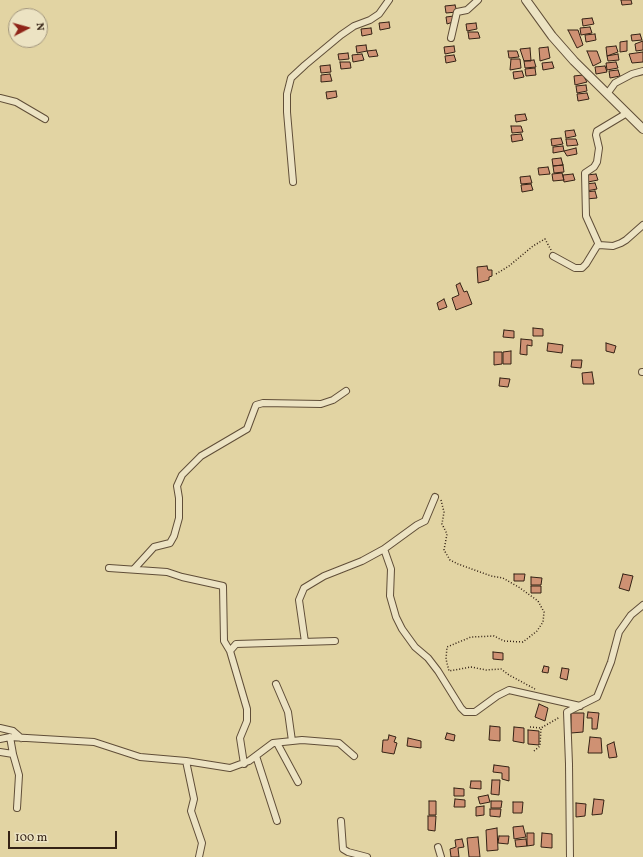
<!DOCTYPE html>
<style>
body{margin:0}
#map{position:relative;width:643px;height:857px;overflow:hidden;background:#e2d4a3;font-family:Vollkorn,serif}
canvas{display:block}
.north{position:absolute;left:8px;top:8px;width:40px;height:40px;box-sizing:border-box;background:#ece3c3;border:1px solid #a2967d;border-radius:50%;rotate:84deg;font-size:11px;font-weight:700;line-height:16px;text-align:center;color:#342215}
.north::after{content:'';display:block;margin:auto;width:14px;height:18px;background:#8f2418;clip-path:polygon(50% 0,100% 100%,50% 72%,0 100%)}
.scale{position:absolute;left:8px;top:831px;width:109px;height:18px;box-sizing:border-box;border:2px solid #342215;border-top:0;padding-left:5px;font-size:12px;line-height:14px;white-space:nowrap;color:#342215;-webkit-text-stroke:3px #ece3c3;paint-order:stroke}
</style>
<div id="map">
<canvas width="643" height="857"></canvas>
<div class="north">N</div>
<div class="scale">100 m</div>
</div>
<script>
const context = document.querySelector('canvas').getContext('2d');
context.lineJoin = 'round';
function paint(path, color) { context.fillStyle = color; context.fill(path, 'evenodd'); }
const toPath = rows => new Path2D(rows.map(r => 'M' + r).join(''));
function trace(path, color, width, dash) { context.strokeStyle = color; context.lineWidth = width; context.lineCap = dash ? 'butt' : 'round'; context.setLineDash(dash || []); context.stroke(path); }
const building = toPath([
 [621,0,631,0,632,4,622,5,621,0],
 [455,5,457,12,446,13,445,6,455,5],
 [454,16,453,22,447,24,446,17,454,16],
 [592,18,594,24,583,26,582,19,592,18],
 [389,22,390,28,380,30,379,23,389,22],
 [476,23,477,29,467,31,466,24,476,23],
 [590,27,592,33,581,35,580,28,590,27],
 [371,28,372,34,362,36,361,29,371,28],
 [568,30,578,30,583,45,577,48,568,30],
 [468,32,478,32,480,38,469,39,468,32],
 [595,34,596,40,586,42,585,35,595,34],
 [640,34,642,40,632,41,631,35,640,34],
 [627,41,627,51,620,52,620,42,627,41],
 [643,41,643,50,636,51,635,44,643,41],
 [366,45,367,51,357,53,356,46,366,45],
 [454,46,455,52,445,54,444,47,454,46],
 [616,46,618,52,607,56,606,47,616,46],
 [548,47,550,58,540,61,539,48,548,47],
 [530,48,531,61,524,61,520,49,530,48],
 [376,50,378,56,369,57,367,51,376,50],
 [508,51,517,51,519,57,509,58,508,51],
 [587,51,597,51,601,62,593,66,587,51],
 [643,52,643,62,632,63,629,54,643,52],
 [348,53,349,59,339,60,338,54,348,53],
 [362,54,364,60,353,62,352,55,362,54],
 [618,54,619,60,608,61,607,56,618,54],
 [454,55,456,61,446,63,445,56,454,55],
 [511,59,520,59,521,68,510,70,511,59],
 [534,60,536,67,525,68,524,61,534,60],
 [340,62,350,62,351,68,341,69,340,62],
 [552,62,554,68,543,70,542,63,552,62],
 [616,62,618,68,607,70,606,63,616,62],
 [330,65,331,72,321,73,320,66,330,65],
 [605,66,607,72,596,74,595,67,605,66],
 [535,68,536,75,526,76,525,69,535,68],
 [618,70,620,76,610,78,609,71,618,70],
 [522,71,524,77,514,79,513,72,522,71],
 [330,74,332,81,321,82,321,75,330,74],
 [583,75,587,82,575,85,574,76,583,75],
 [586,85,587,91,577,93,576,86,586,85],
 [336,91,337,97,327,99,326,92,336,91],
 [587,93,589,99,578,101,577,94,587,93],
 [525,114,527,120,516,122,515,115,525,114],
 [511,126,521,126,523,132,512,133,511,126],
 [574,130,576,136,566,138,565,131,574,130],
 [521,134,523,140,512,142,511,135,521,134],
 [561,138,563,144,552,146,551,139,561,138],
 [566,139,576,139,578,145,567,146,566,139],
 [563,146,564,151,553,153,553,147,563,146],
 [576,148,577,154,567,156,564,151,576,148],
 [561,158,563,165,553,166,552,159,561,158],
 [563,165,564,172,554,173,553,166,563,165],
 [548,167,550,174,539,175,538,168,548,167],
 [562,173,564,180,553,181,552,174,562,173],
 [573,174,575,180,564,182,563,175,573,174],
 [596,174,598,180,588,182,587,175,596,174],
 [530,176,532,183,521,184,520,177,530,176],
 [595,183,597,189,586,191,585,184,595,183],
 [531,184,533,190,522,192,521,185,531,184],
 [595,191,597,198,586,199,585,192,595,191],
 [487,266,488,270,492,270,492,276,489,277,489,280,478,283,477,267,487,266],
 [460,283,464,292,467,291,472,304,456,310,452,298,459,295,456,285,460,283],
 [444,299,447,307,439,310,437,303,444,299],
 [533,328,543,329,543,336,533,336,533,328],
 [504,330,514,331,514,338,503,337,504,330],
 [521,339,532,340,532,346,527,345,527,355,520,354,521,339],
 [548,343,563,345,562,353,547,351,548,343],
 [606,343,616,346,614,353,606,351,606,343],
 [511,351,511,364,503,364,503,352,511,351],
 [494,352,502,352,502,364,494,365,494,352],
 [572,360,582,360,581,368,571,367,572,360],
 [592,372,594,384,583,384,582,373,592,372],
 [500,378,510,379,508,387,499,386,500,378],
 [514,574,525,574,524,581,514,581,514,574],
 [623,574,633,576,629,591,619,588,623,574],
 [531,577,542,578,541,585,531,585,531,577],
 [531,586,541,586,541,593,531,593,531,586],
 [493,652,503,653,503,660,493,659,493,652],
 [544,666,549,667,548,673,542,672,544,666],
 [562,668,569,669,567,680,560,678,562,668],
 [539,704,548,708,545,721,535,717,539,704],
 [588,712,599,713,597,729,592,729,592,718,587,718,588,712],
 [571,713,584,713,583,732,571,733,571,713],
 [490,726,500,727,500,741,489,740,490,726],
 [514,727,524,728,524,743,513,741,514,727],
 [528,730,539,731,539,745,528,744,528,730],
 [447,733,455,735,454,741,445,739,447,733],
 [389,735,396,737,394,742,397,743,394,754,382,752,383,740,388,740,389,735],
 [590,737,601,738,602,753,588,753,590,737],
 [408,738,421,741,421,748,407,746,408,738],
 [614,742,617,757,609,758,607,745,614,742],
 [494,765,509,767,509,781,502,779,502,773,493,772,494,765],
 [492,780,500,780,499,795,491,794,492,780],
 [471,781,481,781,481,789,470,788,471,781],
 [454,788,464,789,464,796,454,796,454,788],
 [488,795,490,802,480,804,478,797,488,795],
 [455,799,465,800,465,807,454,807,455,799],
 [594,799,604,800,602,814,592,815,594,799],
 [429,801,436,801,436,815,429,815,429,801],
 [491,801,502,801,501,808,491,808,491,801],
 [513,802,523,802,522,813,513,813,513,802],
 [576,803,586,804,585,816,576,817,576,803],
 [484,806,484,815,476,816,476,807,484,806],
 [490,809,501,809,500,817,490,816,490,809],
 [428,816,436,816,435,831,428,830,428,816],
 [523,826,526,837,514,839,513,827,523,826],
 [497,828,498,850,487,851,486,830,497,828],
 [527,833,534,833,534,845,527,846,527,833],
 [542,833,552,834,552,848,541,847,542,833],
 [499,836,509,836,508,844,498,843,499,836],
 [478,837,480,857,469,857,467,838,478,837],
 [462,839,464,847,458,848,459,857,451,857,450,849,456,847,455,840,462,839],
 [526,839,527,846,516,847,515,840,526,839]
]);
const path = toPath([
 [496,274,509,266,533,246,545,239,551,250],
 [441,500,444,512,442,524,447,534,444,550,450,560,458,564,491,576,503,578,520,588,538,601,544,612,543,622,537,631,523,642,504,641,494,636,471,637,447,647,446,659,449,671,471,667,486,670,501,669,509,675,535,689],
 [530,727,541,728,560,717],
 [534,751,540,746,541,728]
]);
const minor = toPath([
 [451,38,457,12,467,10,478,0],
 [607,94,615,83,632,74,643,71],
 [0,98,16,102,45,119],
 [293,182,287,112,287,94,291,78,305,65,341,35,354,26,370,20,379,14,389,0],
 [599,245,586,216,585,173,594,167,597,162,599,148,596,135,597,131,627,113],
 [553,256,575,268,582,268,586,264,597,246,599,245,613,246,621,243,626,240,643,225],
 [642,372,643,372],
 [435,497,425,521,417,525,384,549,391,569,390,596,396,617,402,629,415,647,428,658,438,671,461,708,465,712,475,712,497,696,509,690,580,706],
 [109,568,167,572,182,577,223,586,224,641,230,651,247,709,247,721,240,738,244,764],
 [134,569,154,547,170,543,174,536,179,518,179,498,177,486,182,475,201,456,247,429,256,405,263,403,321,404,333,400,346,391],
 [305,642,299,600,304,588,324,576,362,561,384,549],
 [230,651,236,644,335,641],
 [276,684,288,712,292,741],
 [0,728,13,731,21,738],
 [10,737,13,754,19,775,17,808],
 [0,739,10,737,94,742,140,757,186,761,230,768,249,761,273,743,302,740,339,743,354,756],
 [277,743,298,782],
 [0,752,13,754],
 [256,756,277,821],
 [186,761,194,799,191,811,202,843,199,857],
 [341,821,343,849,348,852,367,857],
 [438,847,441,857],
 [570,857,569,764,567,712,597,697,611,662,619,632,631,615,643,605]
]);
const tertiary = toPath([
 [526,0,552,36,574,61,643,129]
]);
paint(building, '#cf9173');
trace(building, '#342215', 1);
trace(minor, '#604e38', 8);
trace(tertiary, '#604e38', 10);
trace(path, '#342215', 1.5, [1, 2]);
trace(minor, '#ece3c3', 6);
trace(tertiary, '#ece3c3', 8);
</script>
